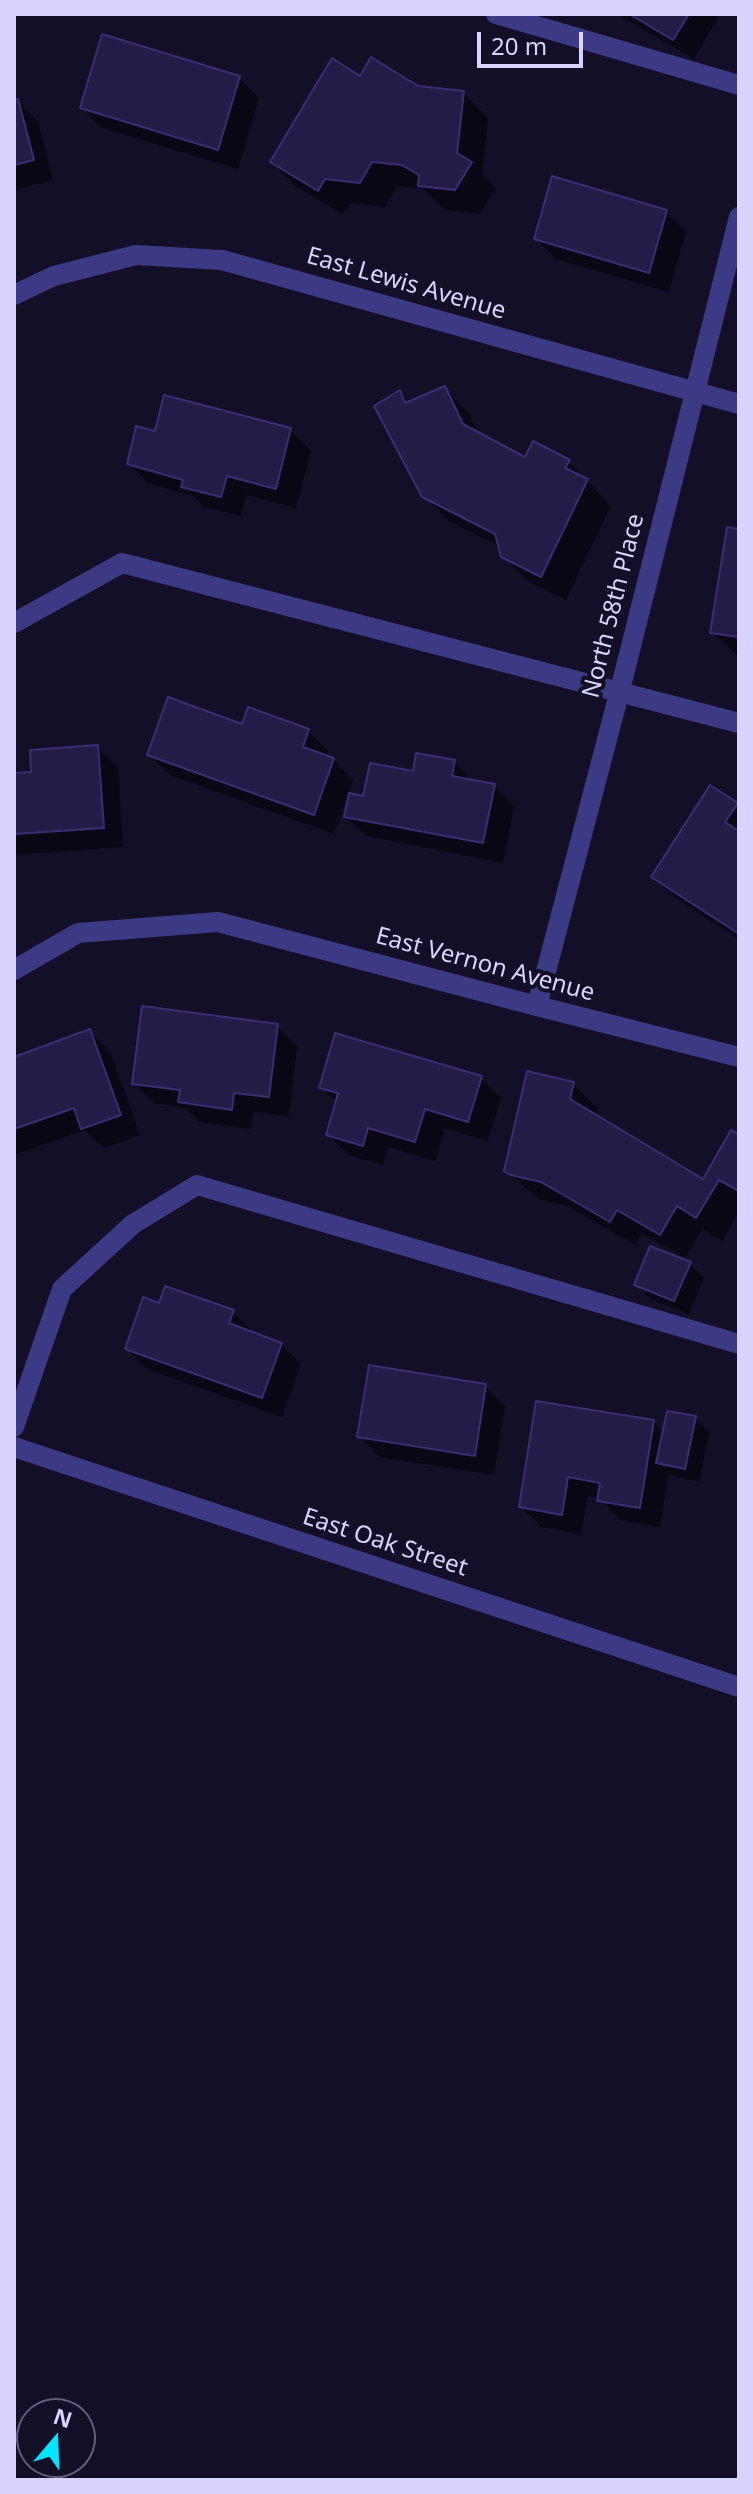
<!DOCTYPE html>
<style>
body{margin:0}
#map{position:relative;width:753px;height:2494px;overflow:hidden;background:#130f26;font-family:"Noto Sans",sans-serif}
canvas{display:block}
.frame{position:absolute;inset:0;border:16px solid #d9d4ff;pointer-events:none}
.north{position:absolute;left:16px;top:2398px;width:80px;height:80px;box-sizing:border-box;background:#130f26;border:2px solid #625e7d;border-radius:50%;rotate:19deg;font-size:22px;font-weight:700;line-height:32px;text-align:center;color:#d9d4ff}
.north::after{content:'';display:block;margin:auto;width:28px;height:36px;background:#00e5ff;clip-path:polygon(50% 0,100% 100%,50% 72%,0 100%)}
.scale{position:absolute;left:477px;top:32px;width:106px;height:36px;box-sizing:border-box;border:4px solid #d9d4ff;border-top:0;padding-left:10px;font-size:24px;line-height:28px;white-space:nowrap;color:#d9d4ff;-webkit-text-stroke:6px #130f26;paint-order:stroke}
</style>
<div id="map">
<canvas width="753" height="2494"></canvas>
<div class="frame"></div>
<div class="north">N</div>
<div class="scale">20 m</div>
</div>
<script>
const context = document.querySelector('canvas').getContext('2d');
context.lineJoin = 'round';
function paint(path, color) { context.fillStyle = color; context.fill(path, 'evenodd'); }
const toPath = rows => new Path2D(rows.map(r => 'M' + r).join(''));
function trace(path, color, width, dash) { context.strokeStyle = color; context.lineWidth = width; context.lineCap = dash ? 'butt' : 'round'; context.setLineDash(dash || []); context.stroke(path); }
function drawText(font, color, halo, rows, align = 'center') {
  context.font = font + ' "Noto Sans",sans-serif'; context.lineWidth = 8; context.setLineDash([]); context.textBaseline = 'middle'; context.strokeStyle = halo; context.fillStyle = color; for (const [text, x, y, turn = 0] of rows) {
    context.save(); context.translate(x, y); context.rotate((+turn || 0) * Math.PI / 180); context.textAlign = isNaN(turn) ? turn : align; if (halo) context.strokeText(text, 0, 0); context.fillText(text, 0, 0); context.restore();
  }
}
const shadow = toPath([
 [617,14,714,14,718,18,694,59],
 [239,78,259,98,238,169,102,128,82,107],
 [360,78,463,93,488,118,482,174,496,188,480,214,445,210,424,189,397,186,385,207,350,203,343,214,297,187,272,162],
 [17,101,38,121,53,180,14,190,14,102],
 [666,212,686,232,669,292,556,259,536,239],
 [444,388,469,413,479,435,525,460,569,462,611,506,566,600,528,581,503,556,501,547,449,521,423,495,400,393,410,403],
 [290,430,311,450,296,508,246,495,241,516,204,507,193,496,149,484,129,464,157,433],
 [739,531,739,657,712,632],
 [243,726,308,731,328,751,326,757,333,759,353,780,348,795,365,798,414,773,454,762,474,782,494,786,514,806,503,863,366,836,346,816,350,795,348,795,334,834,170,775,149,755],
 [97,747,118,768,123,847,14,855,14,775,33,774],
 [736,804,739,807,739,939,674,897,653,877],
 [277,1026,297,1046,289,1116,253,1112,251,1129,200,1122,186,1108,154,1103,134,1083],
 [89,1032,110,1052,140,1135,103,1148,85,1130,14,1155,14,1059],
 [481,1078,501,1098,488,1141,445,1128,435,1161,388,1147,383,1165,349,1155,328,1135,338,1103,322,1087],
 [573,1084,598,1109,596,1117,704,1181,739,1136,739,1212,722,1241,702,1229,685,1258,642,1233,635,1245,567,1206,538,1199,506,1170],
 [690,1264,704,1278,689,1314,650,1299,636,1284],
 [160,1305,233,1312,253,1332,281,1344,301,1364,282,1417,147,1369,127,1349],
 [485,1386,505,1406,494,1475,379,1457,359,1436],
 [695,1418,709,1432,699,1482,672,1476,669,1472,660,1527,620,1520,600,1498,588,1496,581,1534,542,1527,521,1507,653,1422,664,1433]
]);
const building = toPath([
 [629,14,689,14,673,40,629,14],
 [102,34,240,76,218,150,80,108,102,34],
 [371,57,418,86,464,91,457,153,472,162,455,190,418,186,419,175,402,165,372,162,360,183,325,179,318,191,270,162,332,58,360,76,371,57],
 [18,99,34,160,14,165,14,100,18,99],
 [552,176,667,210,649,273,534,239,552,176],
 [445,386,463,424,525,457,533,441,570,460,565,468,588,479,541,577,501,557,495,534,422,497,374,406,400,390,405,403,445,386],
 [164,395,291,428,276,489,227,476,221,497,181,487,183,480,127,464,136,426,155,431,164,395],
 [727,527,739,529,739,637,710,633,727,527],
 [168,697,242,724,248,707,309,729,303,747,334,758,314,815,147,755,168,697],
 [98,745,104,828,14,834,14,773,31,772,30,750,98,745],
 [416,753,455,760,452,776,495,784,483,843,344,817,349,793,363,796,370,763,413,771,416,753],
 [710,785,738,803,725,822,739,831,739,934,651,877,710,785],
 [142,1006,278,1024,269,1097,234,1093,232,1110,178,1102,180,1090,132,1084,142,1006],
 [90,1029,121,1115,81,1129,74,1108,14,1129,14,1057,90,1029],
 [335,1033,482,1076,468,1122,425,1109,415,1142,368,1128,363,1146,326,1135,338,1093,319,1088,335,1033],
 [527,1071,574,1082,570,1099,703,1179,731,1130,739,1134,739,1191,719,1180,696,1218,677,1206,660,1235,617,1210,610,1222,541,1182,511,1175,504,1171,527,1071],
 [650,1246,691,1262,674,1301,634,1285,650,1246],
 [165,1286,234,1310,229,1323,282,1343,262,1398,125,1349,143,1297,159,1303,165,1286],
 [369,1365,486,1384,475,1456,357,1437,369,1365],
 [536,1401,654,1420,640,1508,597,1501,600,1483,568,1477,562,1515,519,1507,536,1401],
 [667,1411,696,1416,685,1469,656,1463,667,1411]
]);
const service = toPath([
 [496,14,739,85],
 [14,623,122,563,739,723],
 [14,1427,62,1289,133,1224,197,1185,739,1344]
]);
const minor = toPath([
 [14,295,54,276,136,255,222,260,739,404],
 [14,970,78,933,218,922,537,1006,739,1057],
 [537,1006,620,690,739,217]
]);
const tertiary = toPath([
 [14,1447,739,1687]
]);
const streetNames = [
 ["East Lewis Avenue",406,284,16],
 ["North 58th Place",614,606,-76],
 ["East Vernon Avenue",485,965,15],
 ["East Oak Street",385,1543,18]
];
paint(shadow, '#0007');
paint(building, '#241b47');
trace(building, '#3b2d73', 2);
trace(service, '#3d3a85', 20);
trace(minor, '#3d3a85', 20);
trace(tertiary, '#3d3a85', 20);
drawText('24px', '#d9d4ff', '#130f26', streetNames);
</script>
